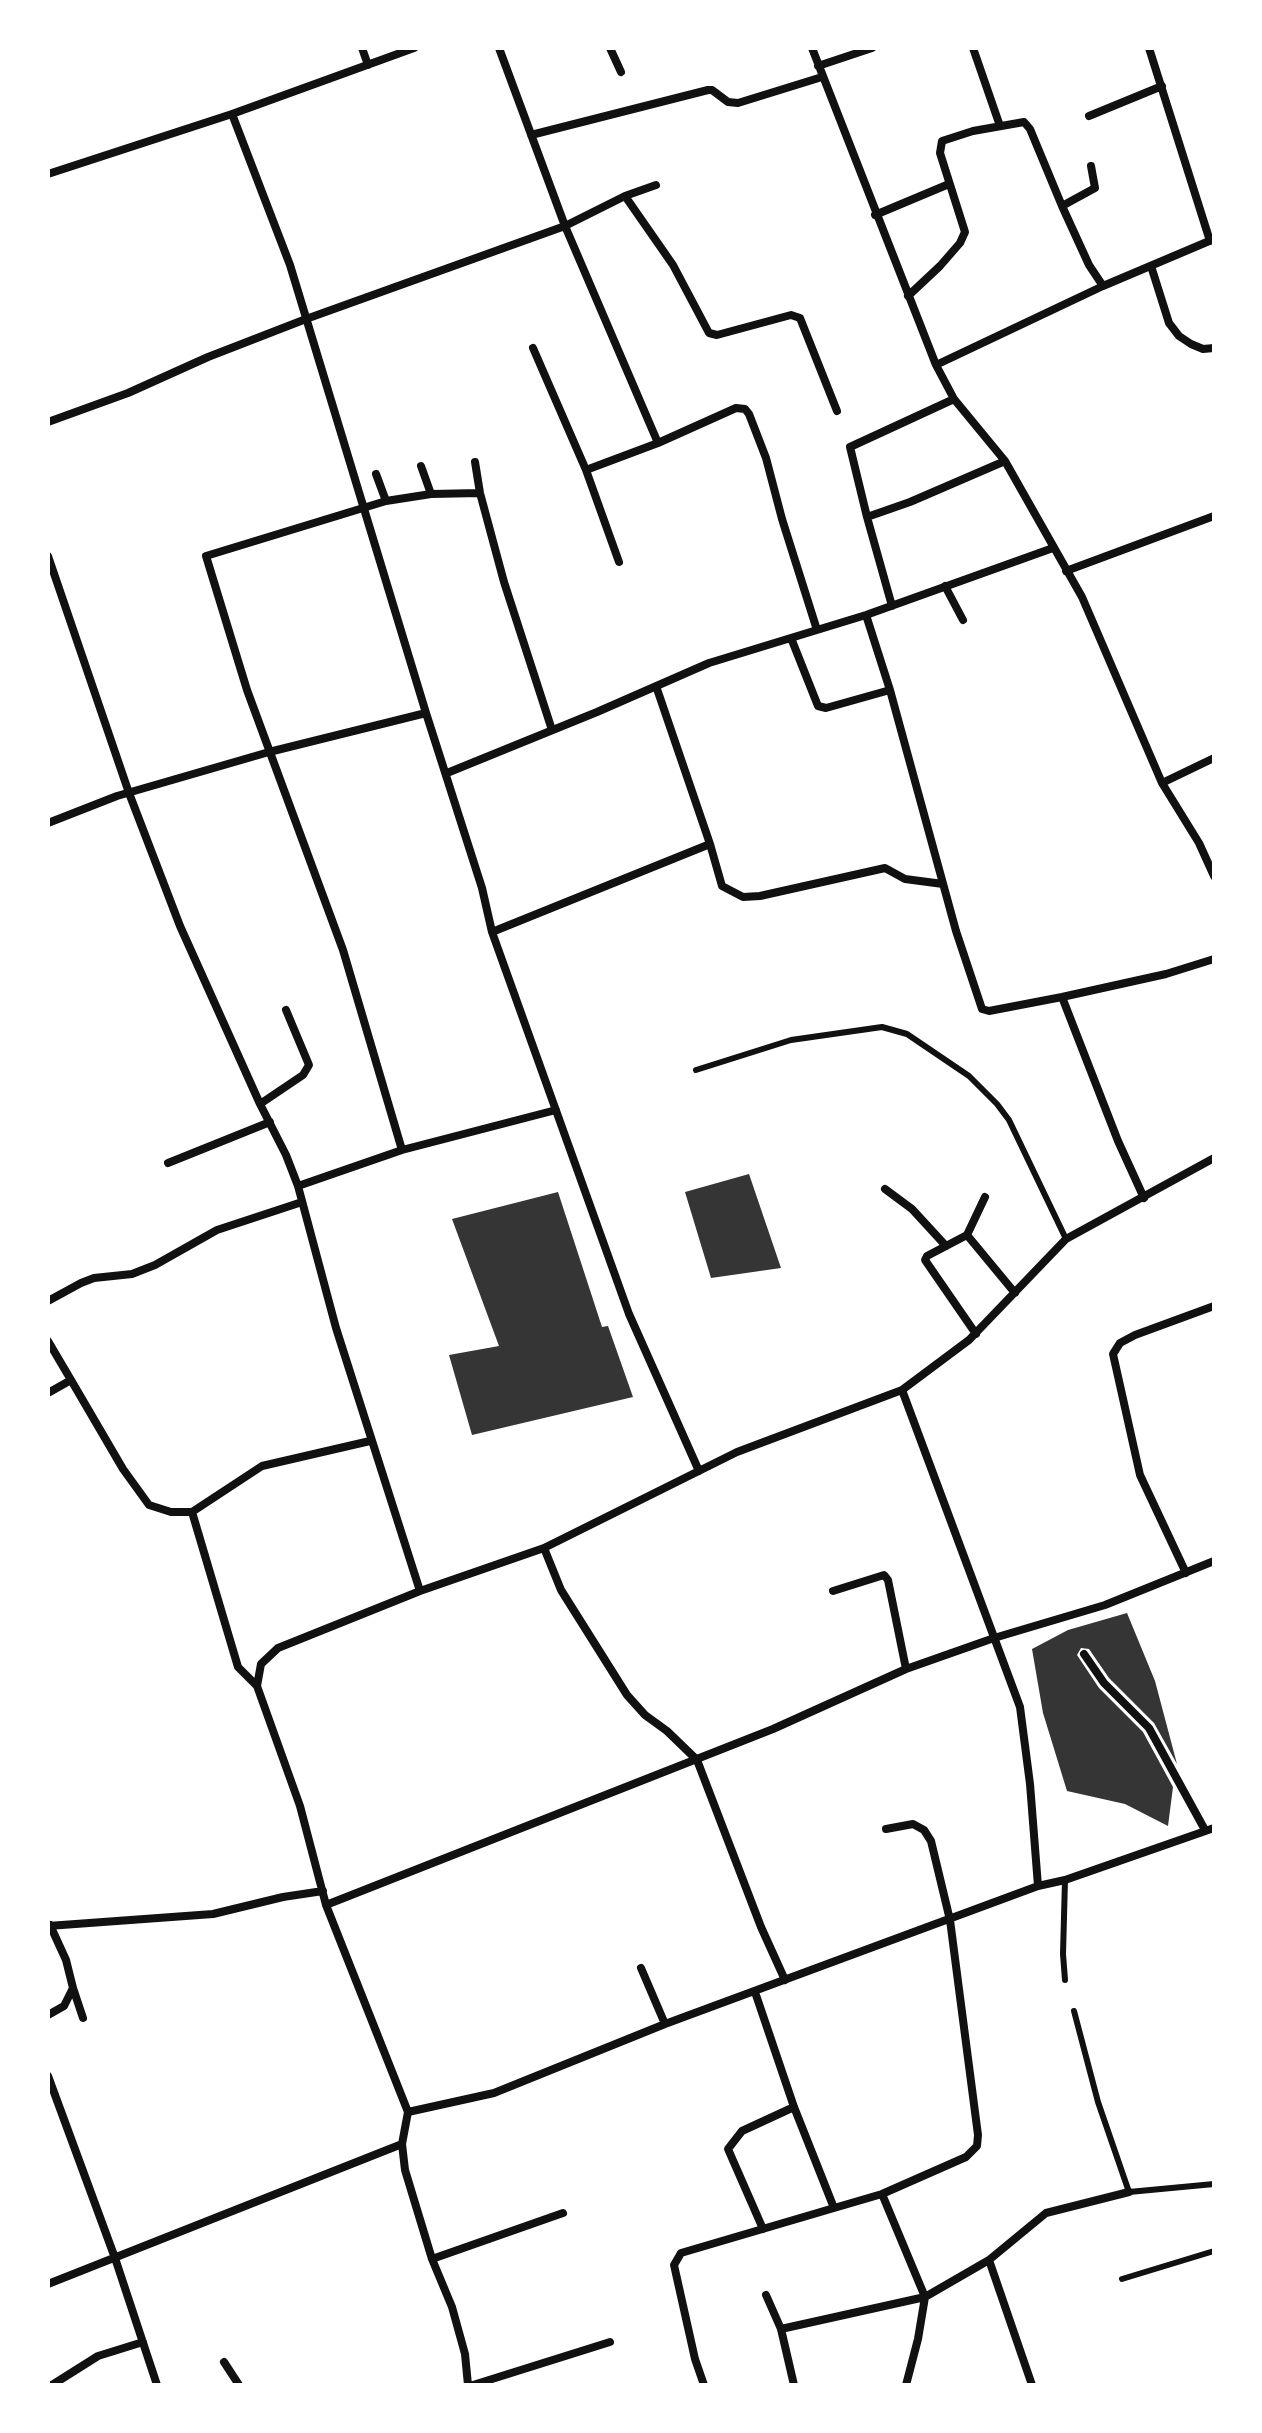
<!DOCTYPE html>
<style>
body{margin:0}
#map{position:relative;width:1262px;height:2433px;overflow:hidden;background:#fff;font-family:Barlow,sans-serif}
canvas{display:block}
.frame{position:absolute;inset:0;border:50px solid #fff;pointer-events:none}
</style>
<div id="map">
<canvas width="1262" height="2433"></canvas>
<div class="frame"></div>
</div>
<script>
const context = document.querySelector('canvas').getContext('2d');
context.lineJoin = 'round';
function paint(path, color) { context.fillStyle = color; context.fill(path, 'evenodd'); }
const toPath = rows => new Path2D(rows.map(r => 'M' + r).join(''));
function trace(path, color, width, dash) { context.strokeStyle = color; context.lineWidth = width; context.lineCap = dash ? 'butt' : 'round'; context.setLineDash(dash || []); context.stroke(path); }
const building = toPath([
 [749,1174,781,1268,711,1278,685,1192],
 [558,1192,602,1327,608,1326,633,1397,472,1435,449,1355,499,1346,452,1219],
 [1127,1613,1155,1681,1177,1764,1154,1723,1109,1678,1089,1649,1081,1648,1077,1655,1099,1688,1143,1732,1173,1787,1168,1826,1125,1804,1067,1791,1043,1713,1032,1649,1068,1630]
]);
const service = toPath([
 [696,1070,791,1040,882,1027,907,1034,969,1076,997,1104,1009,1120,1066,1239],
 [1065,1880,1063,1954,1065,1980],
 [1074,2011,1098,2102,1129,2192,1214,2184],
 [1122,2279,1214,2251]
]);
const minor = toPath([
 [362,48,368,65],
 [499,48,565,226,658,443],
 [610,48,621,72],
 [812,48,936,365,954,399,1005,461,1082,597,1162,783,1199,843,1214,876],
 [973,48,1000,126],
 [1149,48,1210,241],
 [818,66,872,48],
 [232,114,290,265,426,713,482,888,492,932,629,1314,699,1471],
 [1089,116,1162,86],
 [531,135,708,90,712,90,728,102,738,103,822,77],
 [1091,166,1095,188,1062,206,1089,265,1103,286],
 [48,174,232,114,414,48],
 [625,196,673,265,709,333,717,335,791,315,800,318,837,411],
 [875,215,949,184],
 [1151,266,1169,323,1179,336,1191,344,1203,349,1214,348],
 [908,296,940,266,960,243,965,232,940,153,942,141,973,131,1024,122,1030,129,1062,206],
 [533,348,586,470],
 [936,365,1103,286,1214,239],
 [954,399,850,447,867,517,910,502,1005,461],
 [48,422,128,393,208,357,306,319,565,226,625,196,656,185],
 [475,462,480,493,504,582,552,730],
 [376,474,386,501],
 [431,494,480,493],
 [867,517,892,606],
 [48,556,129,793,180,926,260,1104,286,1155,298,1186,336,1328,420,1591],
 [619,562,586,470,658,443,736,408,745,409,749,414,766,458,782,519,817,630],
 [1066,571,1214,516],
 [945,586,963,620],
 [866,615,890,690,956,931,982,1009,989,1011,1062,997,1166,974,1214,959],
 [791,638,818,706,826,708,890,690],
 [656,686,710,844],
 [447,773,597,712,709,663,866,615,1053,548],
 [1162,783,1214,758],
 [48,823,117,796,269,752,426,713],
 [492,932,710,844,722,886,743,897,760,896,885,868,905,879,943,884],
 [1062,997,1118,1141,1144,1198],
 [260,1104,303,1075,309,1065,286,1010],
 [402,1150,343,950,247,690,206,556,386,501,431,494,421,466],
 [1214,1158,1066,1239,969,1340,902,1390,737,1452,544,1548,420,1591,278,1648,261,1664,257,1686,300,1806,326,1905,408,2112,494,2093,665,2024,1038,1886,1065,1880,1214,1828],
 [168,1163,270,1122],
 [298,1186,402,1150,556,1110],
 [885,1189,912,1209,946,1246],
 [985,1197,967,1235,1015,1293],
 [967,1235,927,1256,925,1260,976,1334],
 [48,1301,81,1283,94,1278,132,1274,155,1265,217,1230,302,1202],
 [48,1341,71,1380,48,1393],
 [71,1380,123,1469,149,1505,171,1512,192,1512,262,1466,370,1441],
 [902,1390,1020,1707,1030,1784,1038,1886],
 [192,1512,238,1667,257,1686],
 [544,1548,561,1590,627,1695,645,1715,667,1731,697,1760,761,1927,785,1980],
 [1186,1573,1140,1475,1113,1354,1120,1343,1135,1335,1214,1306],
 [833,1591,884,1575,888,1580,906,1669],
 [1084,1654,1104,1683,1149,1728,1205,1830],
 [326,1905,773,1729,906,1669,994,1638,1105,1605,1214,1561],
 [48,1926,213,1914,283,1897,323,1891],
 [641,1968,665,2024],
 [73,1988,83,2018],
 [755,1992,794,2107,834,2208,882,2194,925,2297,918,2339,906,2385],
 [48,2015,64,2006,73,1988,66,1960,50,1925],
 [48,2076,115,2258,157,2385],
 [408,2112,402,2144,405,2170,432,2259,452,2307,465,2354,468,2385],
 [882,2194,966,2157,977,2146,978,2135,950,1920,931,1841,924,1830,913,1824,886,1829],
 [763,2229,728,2149,742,2131,794,2107],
 [432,2259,563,2213],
 [989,2260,1032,2385],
 [48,2284,402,2144],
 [766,2295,781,2329,794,2385],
 [781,2329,925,2297,989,2260,1046,2213,1129,2192],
 [224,2362,239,2385],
 [52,2385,98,2356,143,2342],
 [473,2385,610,2342],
 [704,2385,695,2359,674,2265,681,2253,834,2208]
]);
paint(building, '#353535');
trace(service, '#111', 6);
trace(minor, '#111', 8);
</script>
